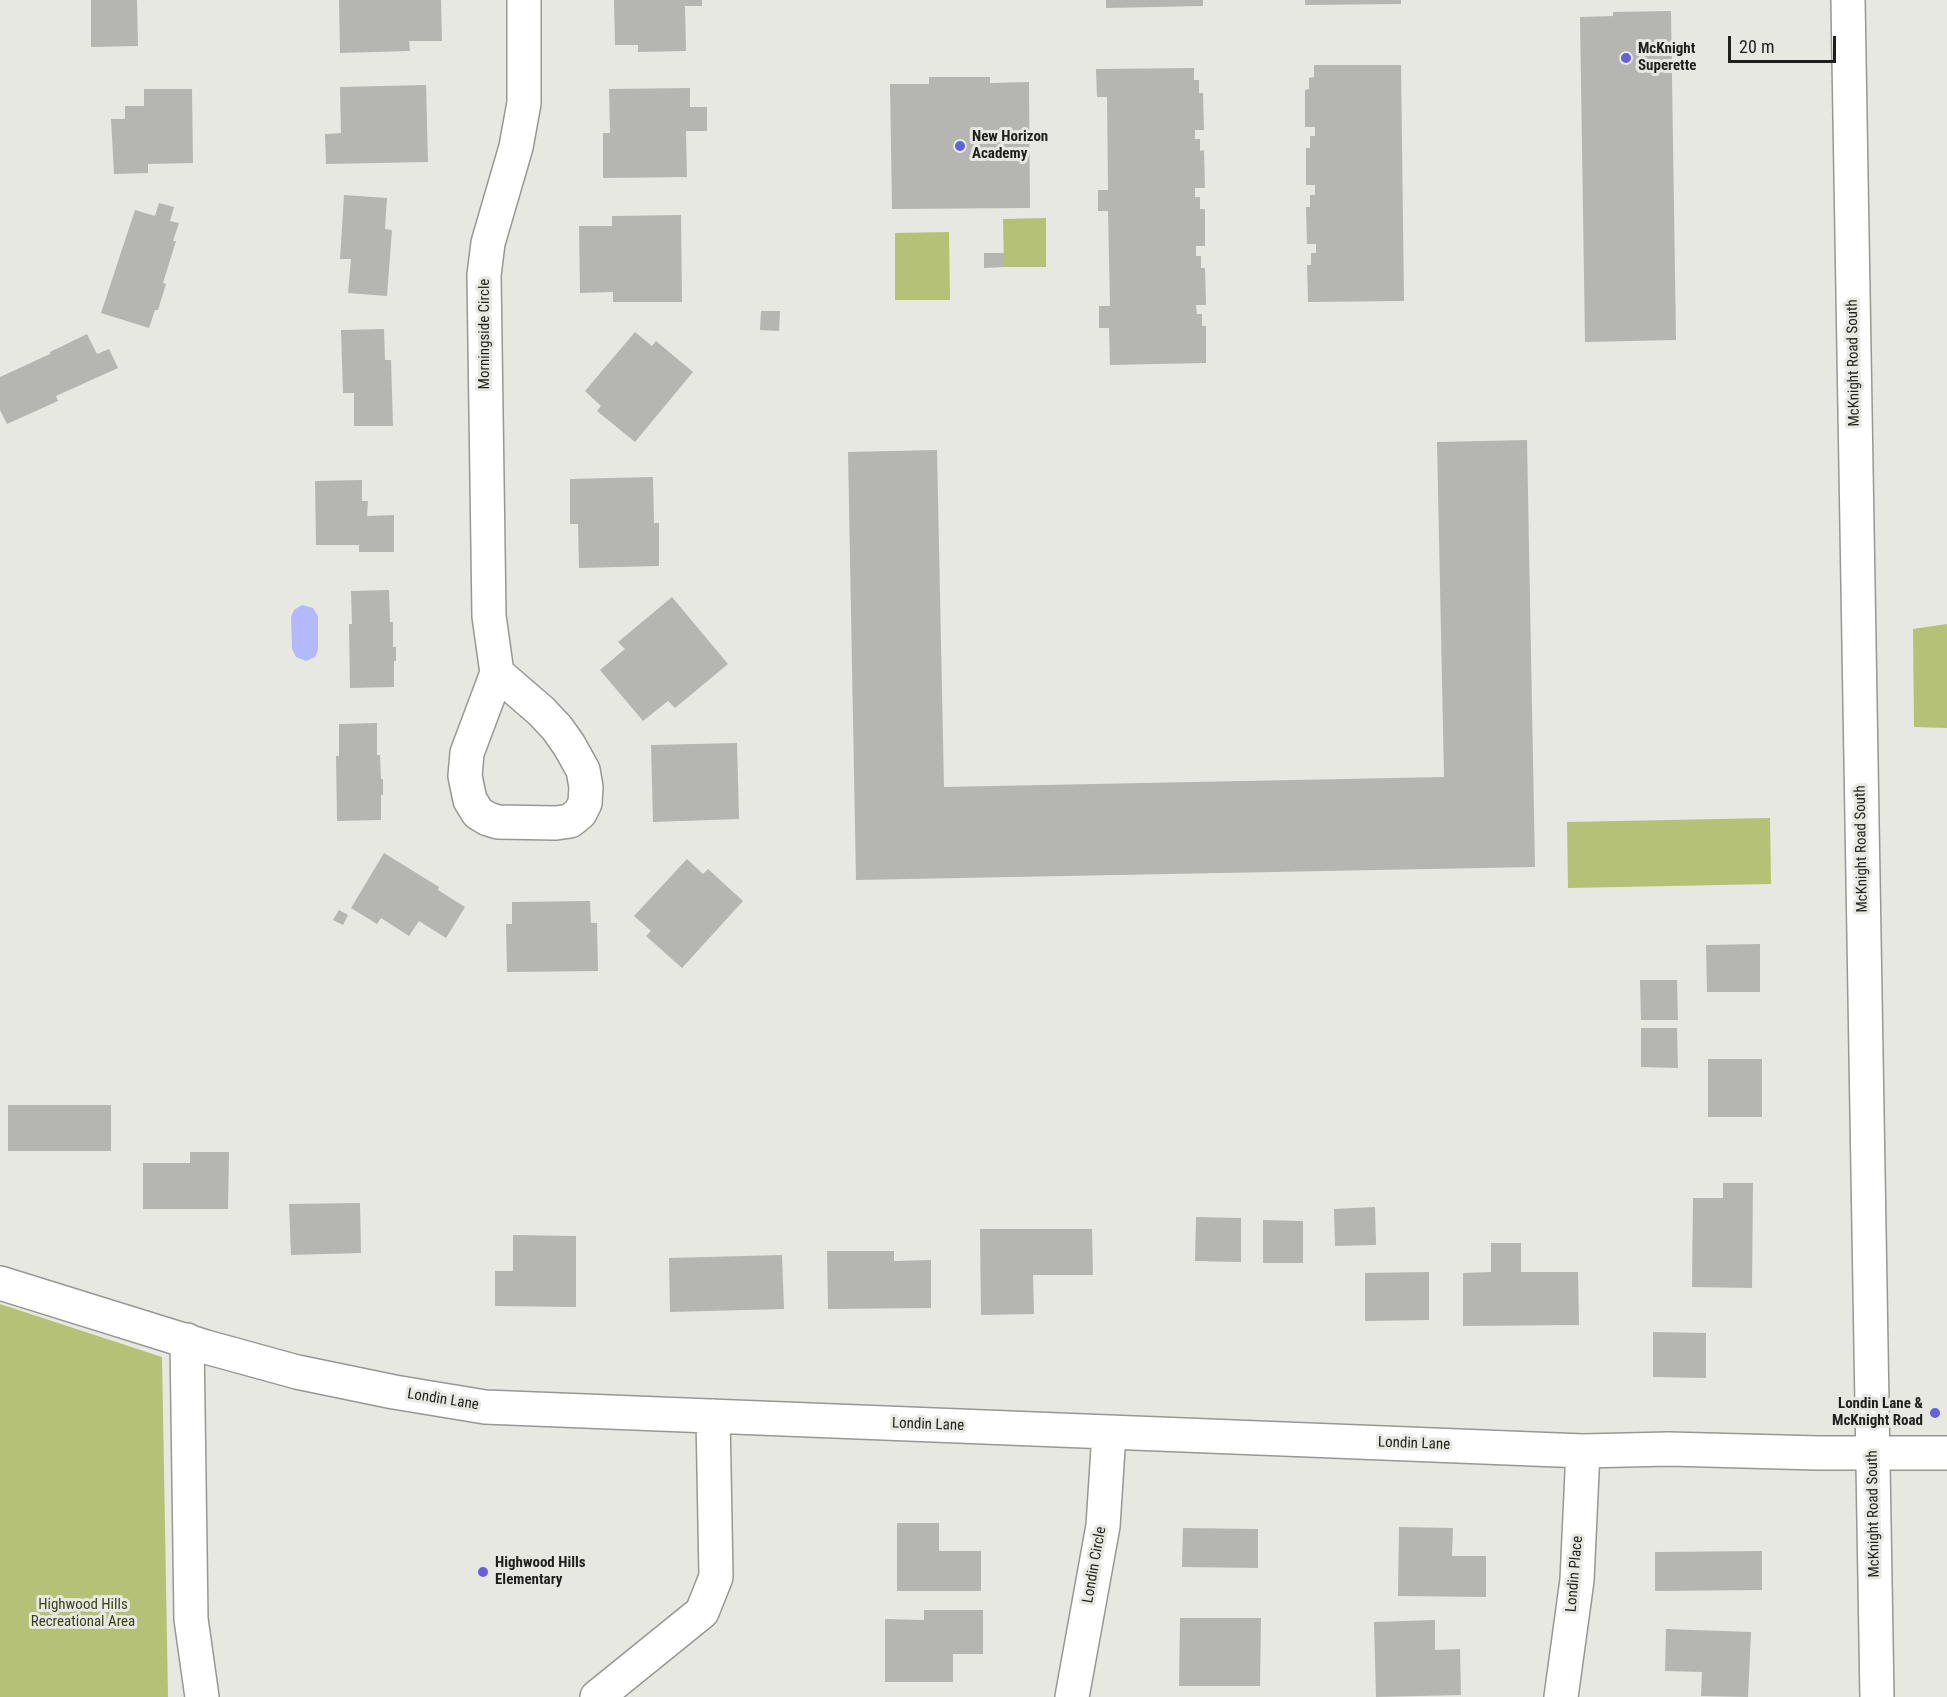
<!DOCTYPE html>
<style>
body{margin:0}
#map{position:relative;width:1947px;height:1697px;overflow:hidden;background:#e7e8e2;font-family:"Roboto Condensed",sans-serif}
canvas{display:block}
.scale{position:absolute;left:1728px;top:36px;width:108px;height:27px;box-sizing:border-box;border:3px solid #1f1f1d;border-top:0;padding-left:8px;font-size:18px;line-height:21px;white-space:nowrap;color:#1f1f1d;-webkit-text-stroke:4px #e7e8e2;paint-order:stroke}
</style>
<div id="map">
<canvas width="1947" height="1697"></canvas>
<div class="scale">20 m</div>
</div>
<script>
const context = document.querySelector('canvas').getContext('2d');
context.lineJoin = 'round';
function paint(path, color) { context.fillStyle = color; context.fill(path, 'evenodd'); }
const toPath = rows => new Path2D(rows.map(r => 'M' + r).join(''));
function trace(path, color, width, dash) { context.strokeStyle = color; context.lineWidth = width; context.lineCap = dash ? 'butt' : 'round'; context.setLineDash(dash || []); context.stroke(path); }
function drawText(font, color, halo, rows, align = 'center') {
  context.font = font + ' "Roboto Condensed",sans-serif'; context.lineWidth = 6; context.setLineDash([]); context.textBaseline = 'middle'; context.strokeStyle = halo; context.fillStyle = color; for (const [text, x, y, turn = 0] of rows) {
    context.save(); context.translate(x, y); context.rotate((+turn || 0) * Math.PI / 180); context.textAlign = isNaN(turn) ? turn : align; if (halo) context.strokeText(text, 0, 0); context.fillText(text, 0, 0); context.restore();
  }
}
const green = toPath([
 [1046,218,1046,267,1004,267,1003,219],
 [949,232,950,300,895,300,895,233],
 [1947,624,1947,728,1914,727,1913,629],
 [1770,818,1771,884,1568,888,1567,822],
 [0,1304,162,1357,168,1697,0,1697]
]);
const water = toPath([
 [302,605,313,608,318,616,318,650,315,657,306,661,296,657,292,649,291,617,294,610]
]);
const building = toPath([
 [91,0,137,0,138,46,91,47],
 [339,0,441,0,442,41,409,41,410,51,340,53],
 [614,0,702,0,702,6,685,6,686,51,638,52,638,45,615,45],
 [1106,0,1203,0,1203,6,1106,8],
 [1305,0,1401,0,1401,4,1305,5],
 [1671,11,1676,340,1585,342,1580,17,1613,16,1613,12],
 [1314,65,1401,65,1404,301,1308,302,1307,265,1311,265,1311,253,1316,253,1316,244,1307,244,1306,207,1310,207,1310,195,1315,195,1315,185,1306,185,1306,148,1310,148,1310,136,1315,136,1315,127,1305,127,1305,90,1309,89,1309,78,1314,77],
 [1194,68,1194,80,1199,80,1199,93,1203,93,1204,130,1195,130,1195,139,1200,139,1200,151,1204,150,1205,188,1195,188,1195,197,1200,197,1200,209,1205,209,1205,246,1196,246,1196,256,1201,256,1201,268,1205,268,1206,305,1196,305,1197,314,1202,314,1202,326,1206,326,1206,363,1110,365,1109,328,1099,328,1099,306,1110,306,1108,211,1098,211,1098,190,1108,190,1107,97,1097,97,1096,69],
 [929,77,990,77,990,83,1029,82,1030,208,892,209,890,84,929,84],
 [426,85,428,162,326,164,325,134,341,133,340,87],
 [690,88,690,107,707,107,707,131,686,131,687,177,603,178,603,133,610,133,609,89],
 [144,89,192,89,193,163,148,164,148,173,114,174,111,119,125,119,125,106,144,106],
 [344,195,387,198,385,229,392,230,387,296,348,293,351,259,340,259],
 [159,203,174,207,170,221,179,223,173,241,176,241,163,283,166,284,158,310,155,310,149,328,101,313,135,210,155,216],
 [681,215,682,302,613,302,613,292,580,293,579,226,612,226,612,216],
 [984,253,1004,253,1004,267,984,268],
 [761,311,780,311,779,331,760,330],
 [384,329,385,360,391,360,393,426,354,426,354,393,343,393,341,330],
 [635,332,652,346,656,341,693,372,635,442,597,411,601,406,585,391],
 [87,334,97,354,109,349,118,368,56,396,58,401,7,424,0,410,0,377,50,354,50,352],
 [1527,440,1535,867,856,880,848,452,937,450,944,787,1444,777,1437,442],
 [653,477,654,523,659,523,659,566,579,568,578,524,570,524,570,479],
 [362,480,362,501,368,501,367,516,394,515,394,552,359,552,359,545,316,545,315,481],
 [389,590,390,622,393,622,393,647,396,647,396,661,394,661,394,687,350,688,349,624,352,624,351,591],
 [672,597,728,664,675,708,668,701,643,721,600,670,625,649,618,642],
 [377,723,377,755,380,755,381,779,383,779,383,795,381,795,381,820,337,821,336,756,339,756,339,724],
 [737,743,739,819,653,822,651,745],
 [384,853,439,887,438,890,465,907,446,938,419,921,409,936,381,918,377,924,351,908],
 [687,859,703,874,708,869,743,901,682,968,646,936,651,931,634,916],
 [590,901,591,923,597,923,598,971,507,972,506,924,512,924,512,902],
 [339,910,348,915,343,925,333,920],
 [1760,944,1760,992,1707,992,1706,945],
 [1640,980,1677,980,1678,1020,1641,1020],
 [1641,1028,1677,1028,1678,1068,1641,1067],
 [1708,1059,1762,1059,1762,1117,1708,1117],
 [8,1105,111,1105,111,1151,8,1151],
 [190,1152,229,1152,228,1209,143,1209,143,1163,190,1163],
 [1723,1183,1753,1183,1752,1288,1692,1287,1693,1198,1723,1198],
 [360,1203,361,1253,291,1255,289,1204],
 [1375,1207,1376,1245,1335,1246,1334,1209],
 [1196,1217,1241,1218,1241,1262,1195,1261],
 [1263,1220,1303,1221,1303,1263,1263,1263],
 [980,1229,1092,1229,1093,1275,1033,1275,1034,1314,981,1315],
 [513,1235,576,1236,576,1307,495,1306,495,1271,513,1271],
 [1491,1243,1521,1243,1521,1272,1578,1272,1579,1325,1463,1326,1463,1273,1491,1272],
 [827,1251,894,1251,894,1261,931,1260,931,1308,828,1309],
 [782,1255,784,1309,670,1312,669,1258],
 [1429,1272,1429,1320,1365,1321,1365,1273],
 [1653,1332,1706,1333,1706,1378,1653,1377],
 [897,1523,939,1523,939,1551,981,1551,981,1591,897,1591],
 [1399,1527,1453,1528,1452,1556,1486,1556,1486,1597,1398,1596],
 [1183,1528,1258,1529,1258,1568,1182,1567],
 [1762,1551,1762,1590,1655,1591,1655,1552],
 [924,1610,983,1610,983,1654,953,1654,953,1682,885,1682,885,1619,924,1620],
 [1180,1618,1261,1618,1260,1686,1179,1686],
 [1435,1620,1435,1650,1460,1649,1461,1695,1376,1697,1374,1622],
 [1666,1629,1751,1632,1748,1697,1701,1696,1702,1672,1665,1671]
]);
const minor = toPath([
 [1848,0,1877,1697],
 [497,673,467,753,465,776,470,800,478,813,488,819,498,822,556,823,570,821,580,813,585,803,586,787,583,770,569,745,557,728,541,711,497,673,489,616,484,275,488,243,516,147,524,103,524,0],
 [0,1283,206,1347,297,1372,394,1392,485,1407,1583,1451,1669,1449,1818,1453,1947,1453],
 [187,1340,191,1619,202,1697],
 [597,1697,702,1612,716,1577,713,1416],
 [1072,1697,1103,1526,1109,1433],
 [1561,1697,1577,1580,1583,1451]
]);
const markers = [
 [1626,58,6,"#6661db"],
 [960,146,6,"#6661db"],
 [1935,1413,6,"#6661db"],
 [483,1572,6,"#6661db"]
];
const poiNames = [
 ["McKnight",1638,49],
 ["Superette",1638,66],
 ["New Horizon",972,137],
 ["Academy",972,154],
 ["Londin Lane &",1923,1404,"right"],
 ["McKnight Road",1923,1421,"right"],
 ["Highwood Hills",495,1563],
 ["Elementary",495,1580]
];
const streetNames = [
 ["Morningside Circle",485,334,-90],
 ["McKnight Road South",1854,363,-91],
 ["McKnight Road South",1862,849,-91],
 ["Londin Lane",443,1400,9],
 ["Londin Lane",928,1425,2],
 ["Londin Lane",1414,1444,2],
 ["McKnight Road South",1874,1514,-91],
 ["Londin Circle",1095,1565,-80],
 ["Londin Place",1575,1574,-85]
];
const parkNames = [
 ["Highwood Hills",83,1605],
 ["Recreational Area",83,1622]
];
paint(green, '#b4c177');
paint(water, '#b4b9fc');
paint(building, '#b5b6b1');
trace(minor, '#979893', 36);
trace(minor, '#fff', 33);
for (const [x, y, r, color] of markers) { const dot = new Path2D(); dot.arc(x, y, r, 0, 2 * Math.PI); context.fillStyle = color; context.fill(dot); trace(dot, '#e7e8e2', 2); }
drawText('bold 15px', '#1f1f1d', '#e7e8e2', poiNames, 'left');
drawText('15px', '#1f1f1d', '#e7e8e2', streetNames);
drawText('15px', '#3a4019', '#e7e8e2', parkNames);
</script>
